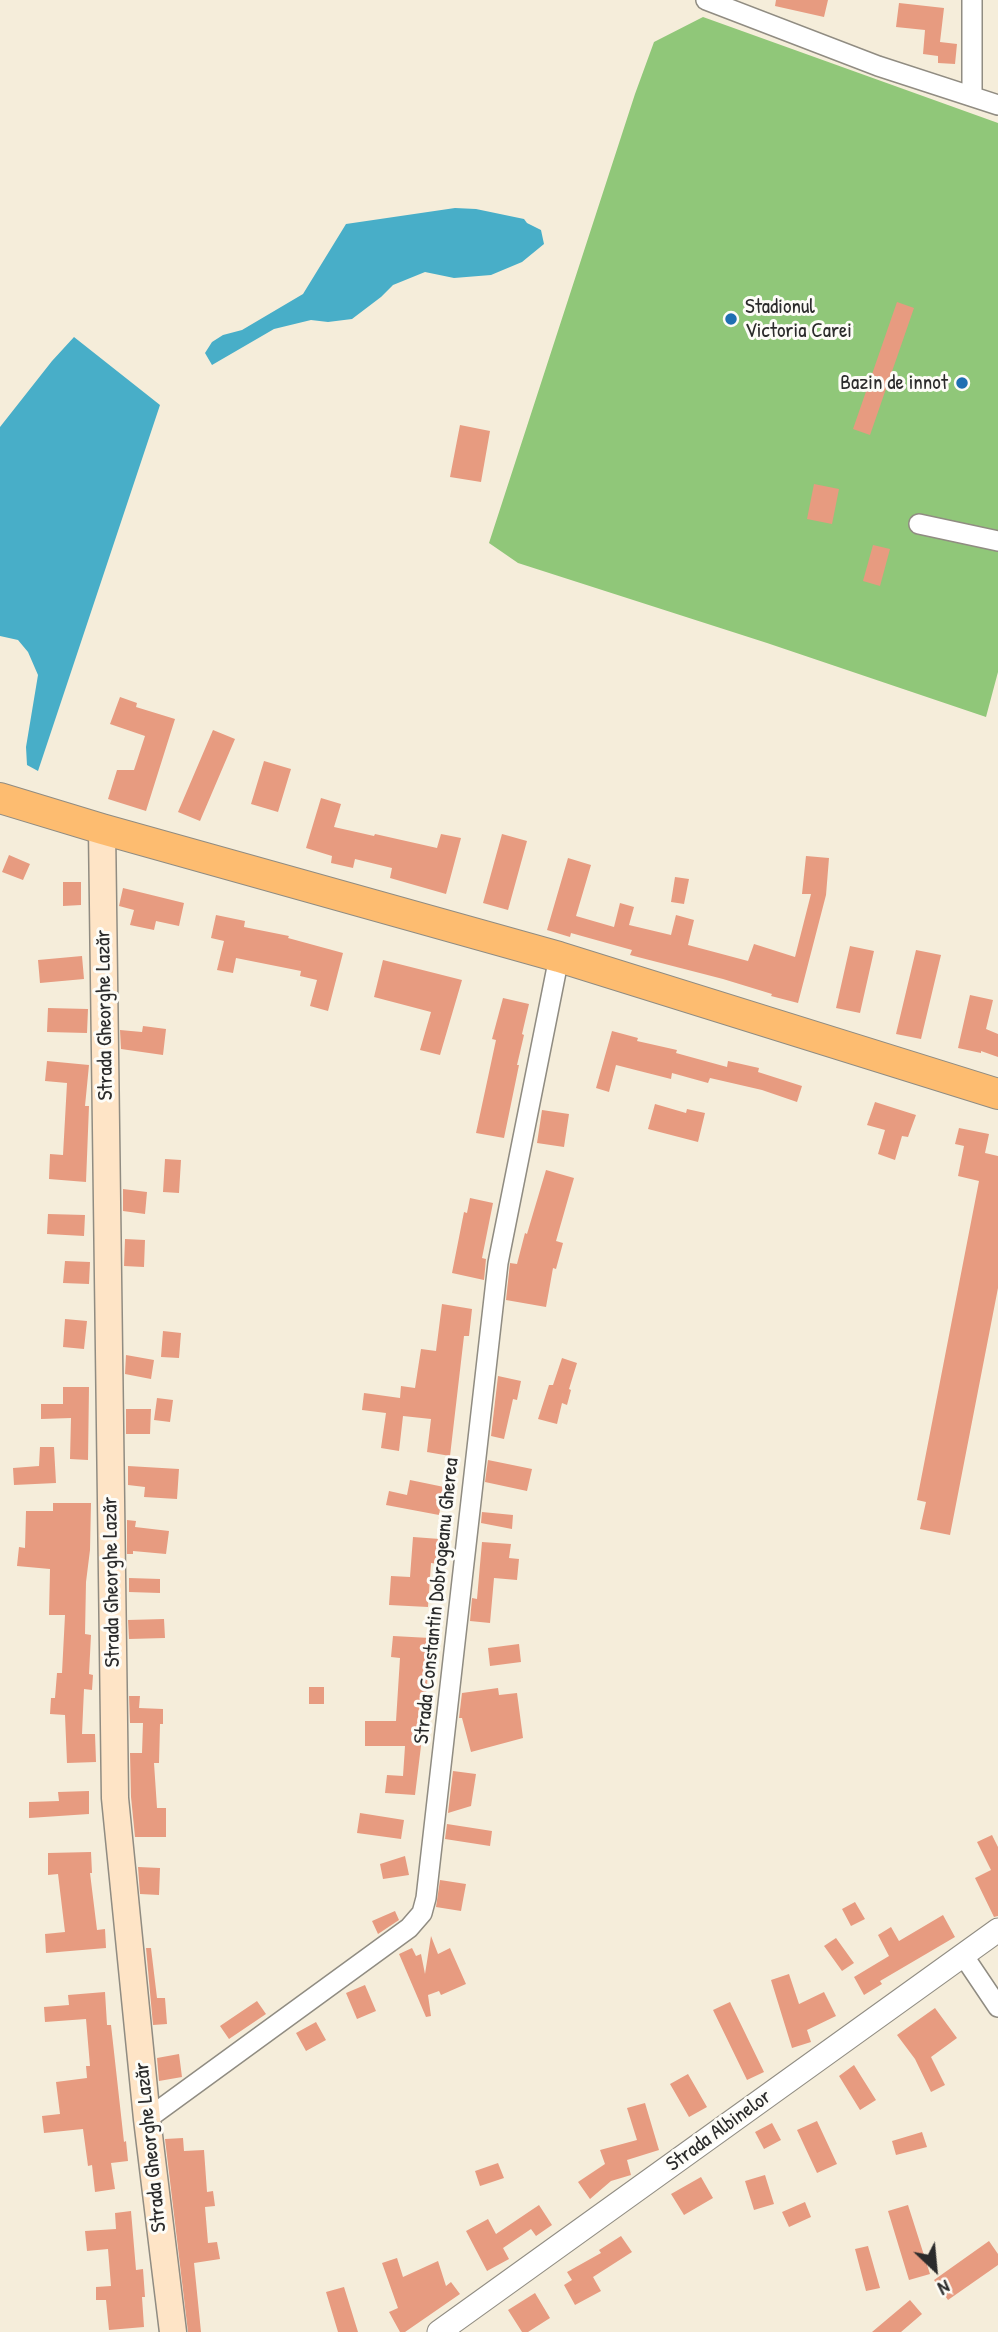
<!DOCTYPE html>
<meta charset="utf-8">
<style>
body{margin:0}
#map{position:relative;width:998px;height:2332px;overflow:hidden;background:#f5edda;font-family:"Patrick Hand",sans-serif}
canvas{display:block}
.north{position:absolute;left:900px;top:2234px;width:70px;height:70px;-webkit-text-stroke:5px #fdfcf7;paint-order:stroke;rotate:154deg;font-size:19px;font-weight:700;line-height:28px;text-align:center;color:#2b2b2b}
.north::after{content:'';display:block;margin:auto;width:24px;height:32px;background:#2b2b2b;clip-path:polygon(50% 0,100% 100%,50% 72%,0 100%)}
</style>
<div id="map">
<canvas width="998" height="2332"></canvas>
<div class="north">N</div>
</div>
<script>
const context = document.querySelector('canvas').getContext('2d');
context.lineJoin = 'round';
function paint(path, color) { context.fillStyle = color; context.fill(path, 'evenodd'); }
const toPath = rows => new Path2D(rows.map(r => 'M' + r).join(''));
function trace(path, color, width, dash) { context.strokeStyle = color; context.lineWidth = width; context.lineCap = dash ? 'butt' : 'round'; context.setLineDash(dash || []); context.stroke(path); }
function drawText(font, color, halo, rows, align = 'center') {
  context.font = font + ' "Patrick Hand",sans-serif'; context.lineWidth = 6; context.setLineDash([]); context.textBaseline = 'middle'; context.strokeStyle = halo; context.fillStyle = color; for (const [text, x, y, turn = 0] of rows) {
    context.save(); context.translate(x, y); context.rotate((+turn || 0) * Math.PI / 180); context.textAlign = isNaN(turn) ? turn : align; if (halo) context.strokeText(text, 0, 0); context.fillText(text, 0, 0); context.restore();
  }
}
const green = toPath([
 [703,17,998,123,998,672,986,717,767,643,518,563,489,543,635,94,654,42]
]);
const water = toPath([
 [455,208,476,209,524,219,527,223,541,230,544,244,522,262,491,275,454,278,425,272,393,285,381,297,352,319,328,322,311,320,274,329,212,365,205,353,212,342,223,335,242,330,303,294,346,224],
 [74,337,160,405,38,771,27,765,26,747,38,675,28,652,18,640,0,636,0,427,52,361]
]);
const building = toPath([
 [776,0,828,0,824,17,775,6],
 [899,3,944,8,940,42,957,44,955,64,938,63,938,56,923,54,925,30,896,27],
 [897,302,914,308,870,435,853,429],
 [460,425,490,431,481,482,450,477],
 [814,484,839,489,832,524,807,519],
 [873,545,890,549,880,586,863,581],
 [120,697,137,703,136,707,175,719,146,811,108,799,117,770,134,770,145,736,110,724],
 [213,730,235,739,200,821,178,812],
 [264,761,291,769,278,812,251,804],
 [321,798,341,804,334,827,374,836,375,834,437,848,441,834,461,838,446,894,390,878,392,868,355,859,353,868,331,863,332,856,306,848],
 [502,834,527,841,508,910,483,903],
 [9,855,30,864,23,880,2,872],
 [806,856,829,858,826,895,798,1003,771,996,772,994,723,979,630,955,632,950,571,933,570,937,547,930,568,858,591,865,576,916,614,927,620,903,634,907,629,925,671,935,676,915,694,920,688,945,748,961,754,944,795,957,811,894,802,894],
 [675,877,689,879,684,904,671,902],
 [63,882,81,882,81,905,63,906],
 [123,888,184,903,179,926,156,921,154,930,130,925,134,910,119,906],
 [216,915,245,921,244,927,289,936,288,938,343,953,328,1011,310,1006,317,980,300,976,301,971,236,958,233,973,217,970,224,941,211,938],
 [850,946,874,951,860,1013,836,1008],
 [916,950,941,955,921,1039,896,1034],
 [82,956,84,979,40,983,38,960],
 [383,960,462,980,440,1055,420,1050,431,1012,374,997],
 [970,995,993,1000,986,1029,998,1034,998,1057,981,1051,981,1053,958,1048],
 [503,998,529,1004,522,1034,524,1035,517,1065,519,1065,504,1138,476,1133,496,1040,492,1039],
 [48,1008,88,1009,87,1033,47,1032],
 [143,1026,166,1029,163,1055,121,1049,120,1030,142,1032],
 [612,1031,638,1038,637,1041,677,1050,676,1053,727,1067,728,1061,759,1068,758,1072,802,1086,797,1102,762,1090,710,1078,708,1083,672,1073,671,1079,616,1065,609,1092,596,1088],
 [47,1061,89,1065,85,1106,89,1106,86,1182,49,1179,50,1154,63,1155,67,1083,45,1081],
 [875,1102,916,1115,908,1137,902,1136,895,1160,878,1154,885,1130,867,1125],
 [655,1104,686,1113,687,1109,705,1113,698,1142,648,1129],
 [542,1110,569,1114,564,1147,537,1143],
 [959,1128,989,1134,985,1153,998,1156,998,1288,950,1535,920,1529,926,1502,917,1500,979,1181,958,1176,964,1146,955,1144],
 [165,1159,181,1160,179,1193,163,1192],
 [546,1170,574,1178,556,1241,563,1243,556,1269,553,1268,546,1307,506,1300,510,1263,517,1264,525,1233,527,1234],
 [123,1189,147,1192,145,1214,123,1211],
 [470,1198,493,1203,482,1258,486,1259,484,1280,452,1273,464,1212,467,1213],
 [48,1214,85,1215,84,1236,47,1234],
 [125,1239,145,1240,144,1267,124,1266],
 [65,1261,90,1262,89,1284,63,1283],
 [442,1304,472,1309,469,1336,464,1336,450,1456,427,1452,431,1419,403,1416,399,1451,381,1448,386,1413,362,1410,364,1393,400,1398,401,1386,415,1388,421,1349,436,1351],
 [65,1319,87,1321,84,1349,63,1347],
 [163,1331,181,1333,179,1358,161,1357],
 [126,1355,154,1360,151,1379,125,1374],
 [562,1358,577,1363,569,1389,571,1390,567,1405,562,1403,557,1424,538,1419,549,1385,553,1385],
 [498,1376,521,1381,517,1400,513,1399,504,1439,491,1436],
 [63,1387,89,1387,88,1460,70,1459,71,1418,41,1419,41,1404,63,1404],
 [157,1398,173,1400,170,1422,154,1420],
 [126,1409,151,1409,150,1434,126,1434],
 [40,1447,54,1447,56,1483,14,1485,13,1468,39,1466],
 [488,1460,532,1469,527,1491,485,1482],
 [128,1466,179,1469,177,1499,144,1497,145,1487,128,1485],
 [410,1480,444,1487,439,1515,386,1505,389,1491,407,1495],
 [53,1503,91,1503,90,1550,86,1582,85,1634,91,1635,89,1674,93,1675,92,1690,84,1689,82,1734,95,1734,96,1762,67,1763,65,1715,50,1714,51,1698,55,1698,57,1673,62,1673,65,1615,49,1615,50,1569,17,1566,19,1547,25,1548,26,1511,53,1511],
 [482,1512,513,1515,512,1529,481,1523],
 [127,1520,136,1521,135,1527,169,1531,166,1554,133,1551,133,1554,127,1554],
 [413,1537,440,1539,438,1564,431,1563,428,1607,389,1605,391,1576,410,1577],
 [482,1542,511,1544,509,1558,519,1559,517,1580,494,1578,490,1623,470,1621,472,1598,477,1599],
 [129,1578,160,1579,160,1593,129,1592],
 [164,1619,165,1638,129,1639,128,1620],
 [393,1636,430,1638,426,1702,421,1702,421,1746,415,1795,385,1793,387,1775,403,1776,405,1746,365,1746,365,1721,396,1721,400,1658,391,1657],
 [519,1644,521,1662,490,1666,488,1648],
 [309,1687,324,1687,324,1704,309,1704],
 [498,1688,499,1695,517,1693,523,1738,471,1752,462,1718,459,1718,462,1693],
 [129,1696,140,1696,139,1708,163,1709,163,1724,160,1724,159,1763,154,1763,157,1808,166,1808,166,1837,135,1837,131,1797,130,1753,142,1753,143,1723,130,1723],
 [453,1771,476,1774,471,1806,448,1813],
 [89,1791,89,1814,29,1818,29,1802,59,1801,58,1792],
 [360,1813,404,1820,401,1839,357,1833],
 [447,1824,492,1831,490,1846,445,1839],
 [992,1835,998,1847,998,1916,994,1917,975,1878,991,1870,977,1842],
 [91,1852,92,1873,90,1873,97,1930,105,1929,106,1948,46,1953,45,1934,65,1932,58,1874,48,1875,48,1853],
 [405,1856,409,1875,383,1879,380,1864],
 [138,1867,160,1868,159,1895,140,1894],
 [440,1880,466,1884,461,1911,436,1907],
 [855,1902,865,1919,851,1926,842,1909],
 [395,1911,399,1920,378,1934,372,1921],
 [943,1915,955,1937,880,1981,882,1984,864,1995,854,1977,889,1956,878,1935,891,1927,899,1941],
 [431,1936,438,1954,450,1948,466,1984,441,1995,439,1991,428,1995,431,2016,426,2017,399,1954,412,1948,416,1956,421,1954,425,1974],
 [836,1938,854,1963,842,1971,824,1946],
 [146,1948,151,1948,157,1998,165,1998,167,2024,153,2025],
 [789,1974,799,2004,824,1992,836,2016,807,2030,811,2042,792,2048,771,1980],
 [365,1985,376,2011,357,2019,346,1993],
 [105,1992,107,2025,111,2025,124,2142,126,2141,128,2161,111,2163,115,2189,95,2192,92,2165,88,2166,83,2129,44,2133,42,2116,60,2114,56,2082,87,2078,86,2066,90,2066,86,2019,45,2022,44,2007,69,2005,68,1995],
 [257,2001,266,2014,229,2039,220,2026],
 [730,2002,764,2072,747,2080,713,2010],
 [935,2008,957,2038,931,2057,945,2085,931,2092,915,2059,897,2035],
 [316,2022,326,2040,306,2051,296,2033],
 [179,2054,182,2077,159,2081,157,2058],
 [854,2065,876,2100,860,2110,839,2076],
 [688,2074,707,2107,689,2117,670,2084],
 [645,2103,659,2150,627,2160,631,2175,611,2181,590,2199,578,2182,605,2164,600,2150,637,2140,627,2108],
 [817,2121,837,2164,817,2173,797,2130],
 [772,2123,781,2140,764,2149,755,2132],
 [922,2132,927,2147,896,2155,892,2141],
 [183,2138,184,2151,204,2150,207,2192,213,2191,215,2206,205,2207,208,2243,217,2242,220,2259,194,2263,201,2332,188,2332,165,2139],
 [498,2163,504,2178,480,2186,475,2171],
 [765,2175,774,2204,754,2210,745,2181],
 [701,2177,713,2198,684,2215,671,2194],
 [805,2202,811,2217,789,2227,782,2212],
 [539,2205,552,2225,536,2236,531,2229,503,2248,509,2259,487,2271,466,2231,488,2219,496,2234],
 [908,2205,930,2274,909,2280,888,2211],
 [131,2211,136,2270,143,2269,145,2297,142,2297,144,2327,109,2330,106,2300,96,2300,96,2287,111,2286,108,2249,87,2251,85,2231,116,2229,115,2213],
 [621,2236,632,2252,593,2277,601,2291,575,2305,564,2285,572,2280,567,2272,601,2253,599,2250],
 [989,2241,998,2254,998,2265,948,2300,934,2280],
 [868,2246,880,2288,866,2291,855,2249],
 [397,2258,403,2277,438,2261,446,2286,451,2282,460,2294,405,2332,400,2332,389,2312,398,2308,382,2263],
 [344,2287,358,2332,338,2332,326,2292],
 [535,2293,550,2318,528,2332,522,2332,508,2310],
 [910,2300,922,2314,901,2332,872,2332]
]);
const minor = toPath([
 [706,0,878,66,998,105],
 [972,0,972,96],
 [919,524,998,541],
 [963,1955,998,2007],
 [147,2119,409,1928,422,1913,426,1898,498,1263,559,957]
]);
const tertiary = toPath([
 [439,2332,998,1930]
]);
const secondary = toPath([
 [102,829,115,1798,147,2119,173,2332]
]);
const primary = toPath([
 [0,798,102,829,559,957,998,1094]
]);
const markers = [
 [731,319,7,"#1f6fb2"],
 [962,383,7,"#1f6fb2"]
];
const poiNames = [
 ["Stadionul",745,307],
 ["Victoria Carei",745,331],
 ["Bazin de innot",948,383,"right"]
];
const streetNames = [
 ["Strada Gheorghe Lazăr",105,1015,-91],
 ["Strada Gheorghe Lazăr",112,1582,-91],
 ["Strada Constantin Dobrogeanu Gherea",437,1601,-84],
 ["Strada Albinelor",719,2131,-36],
 ["Strada Gheorghe Lazăr",151,2147,-96]
];
paint(green, '#90c779');
paint(water, '#48aec8');
paint(building, '#e79b80');
trace(minor, '#908c82', 22);
trace(tertiary, '#908c82', 25);
trace(secondary, '#908c82', 29);
trace(primary, '#908c82', 32);
trace(minor, '#fff', 19);
trace(tertiary, '#fff', 23);
trace(secondary, '#fee4c6', 26);
trace(primary, '#fdbc70', 30);
for (const [x, y, r, color] of markers) { const dot = new Path2D(); dot.arc(x, y, r, 0, 2 * Math.PI); context.fillStyle = color; context.fill(dot); trace(dot, '#fdfcf7', 2.5); }
drawText('21px', '#2b2b2b', '#fdfcf7', poiNames, 'left');
drawText('21px', '#2b2b2b', '#fdfcf7', streetNames);
</script>
